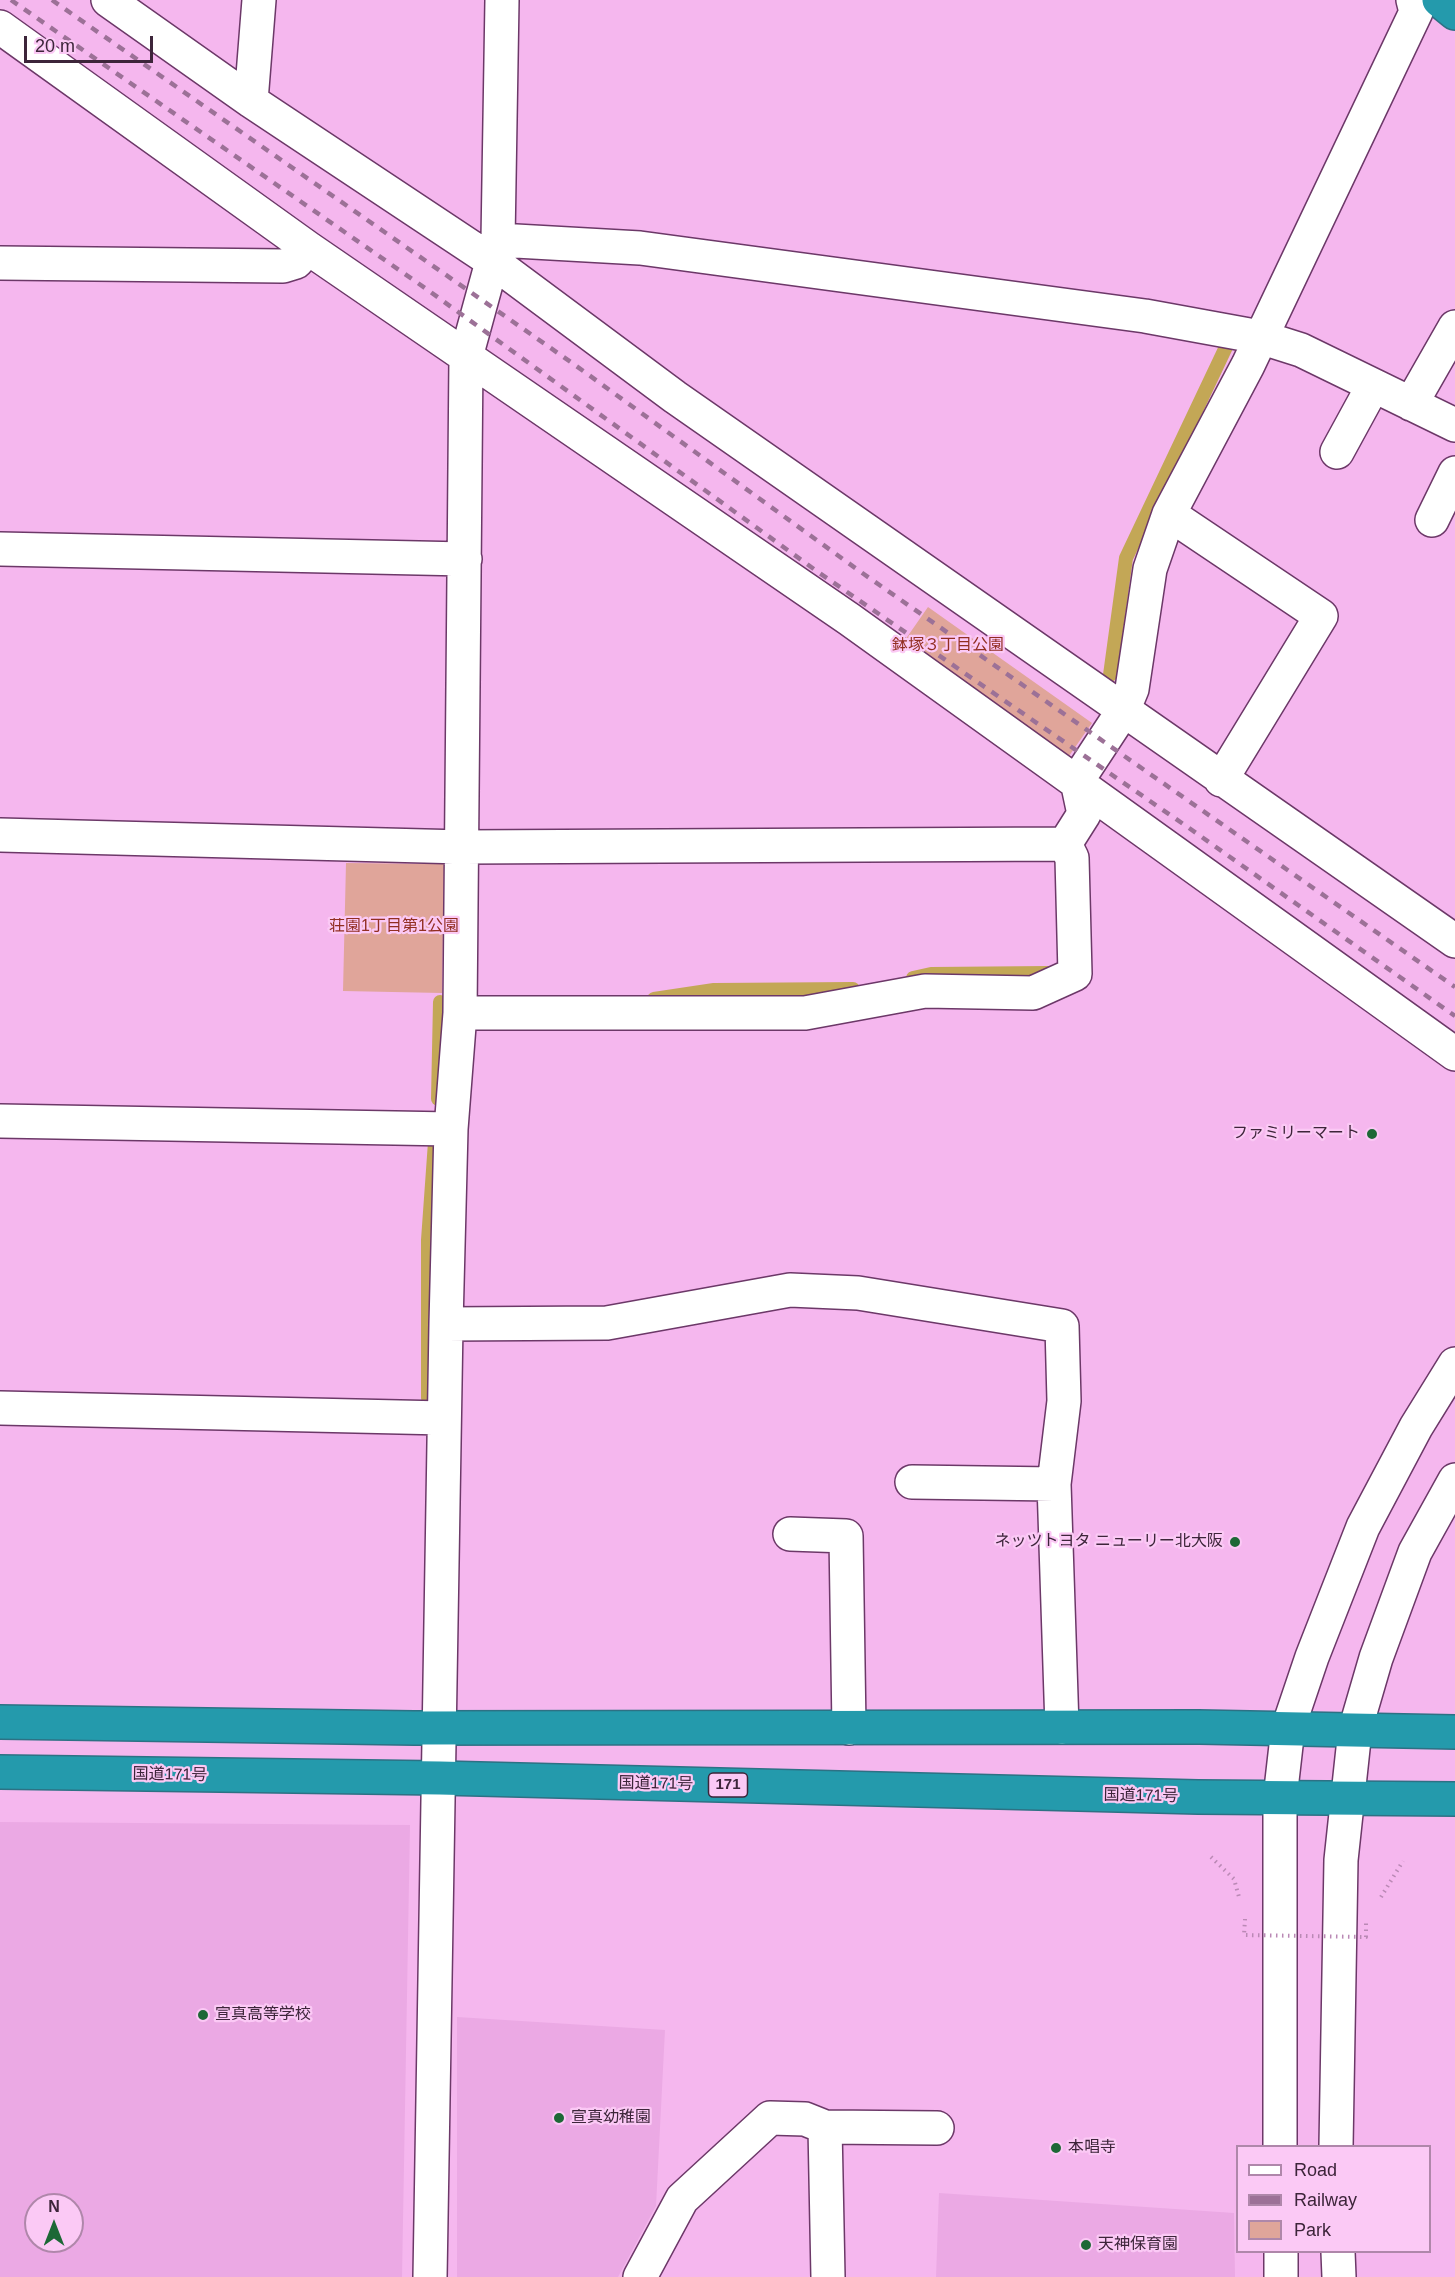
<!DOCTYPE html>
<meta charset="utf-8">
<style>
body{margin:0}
#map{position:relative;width:1455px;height:2277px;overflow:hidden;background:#f5b7ee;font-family:Arial,sans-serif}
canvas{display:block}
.legend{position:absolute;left:1236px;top:2145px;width:195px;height:108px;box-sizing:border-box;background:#fbc9f5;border:2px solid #af87aa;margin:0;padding:8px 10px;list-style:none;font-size:18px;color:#3d253a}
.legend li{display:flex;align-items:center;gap:12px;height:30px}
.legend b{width:30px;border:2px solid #af87aa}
.north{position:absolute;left:24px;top:2193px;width:60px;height:60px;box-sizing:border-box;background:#fbc9f5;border:2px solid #af87aa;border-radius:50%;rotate:0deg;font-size:16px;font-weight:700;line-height:24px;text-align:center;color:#3d253a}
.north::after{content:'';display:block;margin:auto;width:21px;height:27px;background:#1d6836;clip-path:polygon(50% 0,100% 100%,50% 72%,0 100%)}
.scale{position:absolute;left:24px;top:36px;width:129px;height:27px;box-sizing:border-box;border:3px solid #3d253a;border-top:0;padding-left:8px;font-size:18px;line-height:21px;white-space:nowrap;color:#3d253a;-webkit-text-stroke:4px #fbc9f5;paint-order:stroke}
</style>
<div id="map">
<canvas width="1455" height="2277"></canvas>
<ul class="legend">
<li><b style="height:8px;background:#fff"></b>Road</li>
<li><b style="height:8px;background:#9c7197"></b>Railway</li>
<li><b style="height:16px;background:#e0a59a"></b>Park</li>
</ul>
<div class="north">N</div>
<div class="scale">20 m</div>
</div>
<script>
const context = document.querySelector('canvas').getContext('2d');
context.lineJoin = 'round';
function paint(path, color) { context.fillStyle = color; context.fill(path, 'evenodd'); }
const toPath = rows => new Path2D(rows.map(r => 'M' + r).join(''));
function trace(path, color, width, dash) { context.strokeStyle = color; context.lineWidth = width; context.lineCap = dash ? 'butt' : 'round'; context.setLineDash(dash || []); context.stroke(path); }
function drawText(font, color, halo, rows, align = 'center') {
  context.font = font + ' Arial,"Noto Sans JP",sans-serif'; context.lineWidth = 4.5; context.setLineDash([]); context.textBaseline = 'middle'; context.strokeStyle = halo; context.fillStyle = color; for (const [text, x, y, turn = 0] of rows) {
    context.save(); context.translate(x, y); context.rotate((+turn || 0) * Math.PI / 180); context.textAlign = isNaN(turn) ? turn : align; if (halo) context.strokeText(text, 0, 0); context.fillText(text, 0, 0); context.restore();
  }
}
const built = toPath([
 [0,1822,410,1825,402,2277,0,2277],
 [36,2205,72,2205,72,2241,36,2241],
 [457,2017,665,2030,656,2206,618,2277,457,2277],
 [939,2193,1234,2213,1235,2277,936,2277]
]);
const green = toPath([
 [928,607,1092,723,1069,756,905,640],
 [346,863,444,864,442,993,343,991]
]);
const stream = toPath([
 [1110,675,1126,558,1226,347],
 [913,978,931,974,1049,973],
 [654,999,714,990,853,989],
 [438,1099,440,1002],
 [428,1398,428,1240,435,1142]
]);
const path = toPath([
 [1211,1857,1234,1879,1239,1897],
 [1381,1897,1403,1861]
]);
const street = toPath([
 [108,0,251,101,492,261,675,397,1455,941],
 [0,27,308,248,849,619,1455,1054],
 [251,101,259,0],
 [498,240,640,248,1145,316,1260,337,1301,350,1455,425],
 [0,263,283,266,296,262,308,248],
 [1411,404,1455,327],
 [1337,452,1373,386],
 [1169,514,1321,616,1221,780],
 [1432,520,1455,473],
 [0,549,465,559],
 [0,835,463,847,1065,844],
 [1065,844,1084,814,1077,781,1123,711,1132,689,1150,569,1169,514,1248,365,1416,12,1413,0],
 [460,1013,805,1013,925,991,1033,993,1075,974,1072,858,1065,844],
 [0,1121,451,1129],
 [446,1324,607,1323,790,1290,858,1293,1062,1326,1064,1401,1054,1484,1062,1727],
 [0,1408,444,1418],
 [912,1482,1054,1484],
 [790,1534,846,1536,849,1728],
 [825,2127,828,2277],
 [430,2277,446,1324,451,1129,460,1013,466,357,498,240,502,0],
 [640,2277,682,2199,770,2118,805,2119,825,2127,937,2128]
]);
const secondary = toPath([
 [1280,2146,1280,1798,1288,1728,1312,1657,1363,1527,1416,1427,1455,1364],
 [1336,2146,1341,1860,1355,1730,1376,1658,1415,1552,1455,1480],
 [1281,2252,1281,2277],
 [1338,2252,1339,2277]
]);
const highway = toPath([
 [1439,0,1455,13],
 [0,1722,414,1728,1199,1727,1455,1732],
 [0,1772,440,1778,1198,1797,1455,1799]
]);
const rail = toPath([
 [11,0,425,288,818,572,1189,828,1455,1016],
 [52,0,575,365,858,570,1455,987]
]);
const pathBridge = toPath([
 [1245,1919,1244,1935,1366,1937,1366,1921]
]);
const markers = [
 [1372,1134,6,"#1d6836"],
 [1235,1542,6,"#1d6836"],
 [203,2015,6,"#1d6836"],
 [559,2118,6,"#1d6836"],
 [1056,2148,6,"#1d6836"],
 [1086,2245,6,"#1d6836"]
];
const shields = [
 [728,1785,39]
];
const shieldNames = [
 ["171",728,1785]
];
const parkNames = [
 ["鉢塚３丁目公園",948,646],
 ["荘園1丁目第1公園",394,927]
];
const poiNames = [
 ["ファミリーマート",1360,1134,"right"],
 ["ネッツトヨタ ニューリー北大阪",1223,1542,"right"],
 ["宣真高等学校",215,2015],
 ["宣真幼稚園",571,2118],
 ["本唱寺",1068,2148],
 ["天神保育園",1098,2245]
];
const streetNames = [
 ["国道171号",170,1775,1],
 ["国道171号",656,1784,1],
 ["国道171号",1141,1796,1]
];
paint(built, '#eba9e4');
paint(green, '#e0a59a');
trace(stream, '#c3a756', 14);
trace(street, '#6c3868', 36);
trace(secondary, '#6c3868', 36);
trace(highway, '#2d7184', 36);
trace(path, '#ba89b5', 4, [1.5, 4.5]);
trace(street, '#fff', 33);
trace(secondary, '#fff', 33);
trace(highway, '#249aac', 33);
trace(rail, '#9c7197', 4.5, [8, 8]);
trace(pathBridge, '#ba89b5', 4, [1.5, 4.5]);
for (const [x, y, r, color] of markers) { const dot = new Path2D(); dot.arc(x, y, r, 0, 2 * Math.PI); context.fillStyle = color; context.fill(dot); trace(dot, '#fbc9f5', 2); }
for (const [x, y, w] of shields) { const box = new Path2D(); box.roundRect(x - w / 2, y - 12, w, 24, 4.5); context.fillStyle = '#fbc9f5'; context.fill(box); trace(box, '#3d253a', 1.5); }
drawText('bold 15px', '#3d253a', null, shieldNames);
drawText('16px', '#912e21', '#fbc9f5', parkNames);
drawText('16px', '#3d253a', '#fbc9f5', poiNames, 'left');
drawText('16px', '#3d253a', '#fbc9f5', streetNames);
</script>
